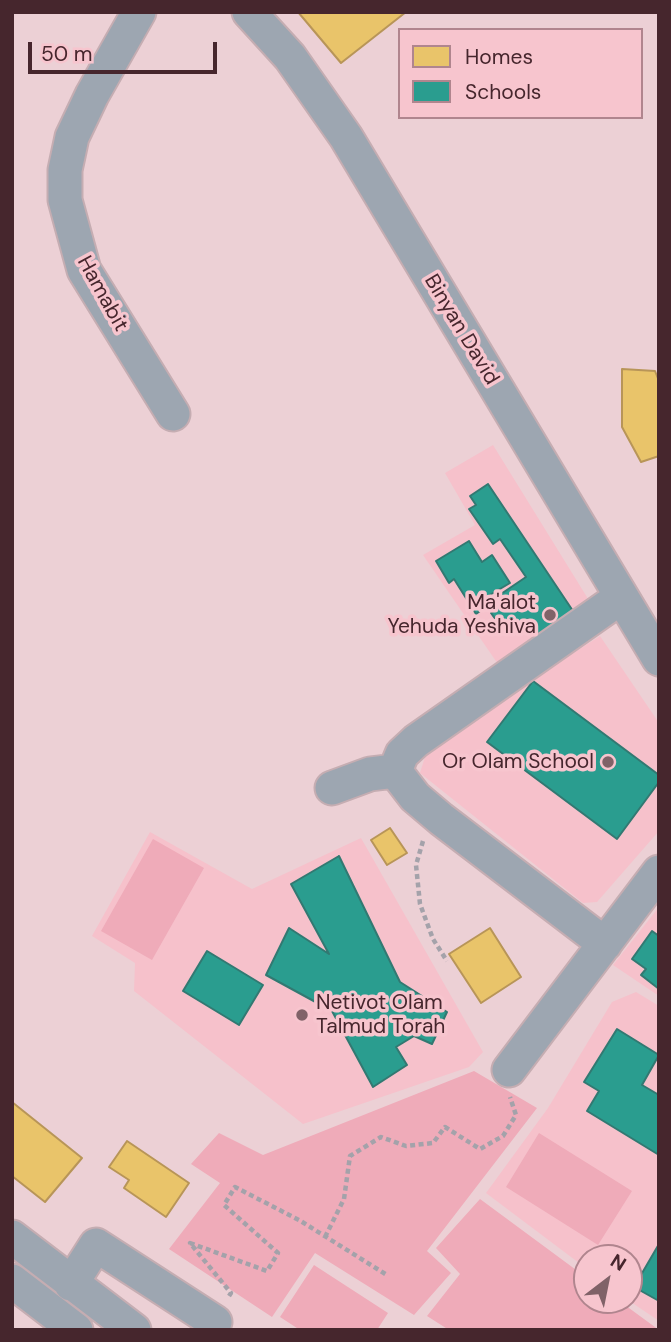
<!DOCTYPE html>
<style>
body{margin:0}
#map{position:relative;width:671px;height:1342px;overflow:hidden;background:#ecd0d5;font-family:"DM Sans",sans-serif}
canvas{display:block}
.frame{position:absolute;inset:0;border:14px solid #46262d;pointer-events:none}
.legend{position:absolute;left:398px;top:28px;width:245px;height:91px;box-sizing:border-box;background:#f7c5ce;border:2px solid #b0858e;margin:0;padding:9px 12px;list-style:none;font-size:21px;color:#46262d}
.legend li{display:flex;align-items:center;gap:14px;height:35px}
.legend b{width:35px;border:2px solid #b0858e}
.north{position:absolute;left:573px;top:1244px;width:70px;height:70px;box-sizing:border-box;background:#f7c5ce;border:2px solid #b0858e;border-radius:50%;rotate:32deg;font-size:19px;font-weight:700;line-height:28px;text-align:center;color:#46262d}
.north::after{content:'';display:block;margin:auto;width:24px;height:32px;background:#806268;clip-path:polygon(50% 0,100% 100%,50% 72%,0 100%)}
.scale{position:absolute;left:28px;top:42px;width:189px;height:32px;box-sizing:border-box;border:4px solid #46262d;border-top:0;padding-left:9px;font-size:21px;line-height:24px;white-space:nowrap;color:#46262d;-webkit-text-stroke:5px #f7c5ce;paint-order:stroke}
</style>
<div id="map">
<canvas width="671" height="1342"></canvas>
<div class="frame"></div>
<ul class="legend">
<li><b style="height:19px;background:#e9c46a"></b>Homes</li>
<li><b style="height:19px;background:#2a9d8f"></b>Schools</li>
</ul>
<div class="north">N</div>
<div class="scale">50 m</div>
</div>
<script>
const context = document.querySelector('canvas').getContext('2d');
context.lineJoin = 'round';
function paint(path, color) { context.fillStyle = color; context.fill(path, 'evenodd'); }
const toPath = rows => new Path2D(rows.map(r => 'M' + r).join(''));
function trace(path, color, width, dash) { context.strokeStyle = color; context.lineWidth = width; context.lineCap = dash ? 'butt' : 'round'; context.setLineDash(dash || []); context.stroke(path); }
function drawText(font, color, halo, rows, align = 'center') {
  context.font = font + ' "DM Sans",sans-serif'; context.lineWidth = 7; context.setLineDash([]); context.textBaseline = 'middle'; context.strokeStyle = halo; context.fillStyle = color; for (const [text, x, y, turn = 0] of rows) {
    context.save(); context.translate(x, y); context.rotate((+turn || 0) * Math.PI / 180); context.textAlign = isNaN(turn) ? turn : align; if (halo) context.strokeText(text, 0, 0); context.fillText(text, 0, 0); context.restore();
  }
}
const built = toPath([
 [493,445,590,602,500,667,423,555,475,525,445,473],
 [600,636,659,723,659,831,597,902,583,903,420,773,429,744],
 [150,832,252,889,361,838,483,1052,469,1067,303,1124,134,991,135,963,92,936],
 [659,907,659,996,613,965],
 [636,992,659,1006,659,1321,628,1300,629,1258,587,1258,587,1269,486,1193,548,1108,612,1002]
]);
const green = toPath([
 [153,839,204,868,152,960,101,931],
 [474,1071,537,1108,427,1251,451,1273,414,1315,315,1253,272,1317,169,1249,220,1183,191,1164,219,1133,263,1155],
 [539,1133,632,1191,598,1245,506,1187],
 [480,1199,587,1278,587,1300,618,1300,659,1330,449,1330,427,1316,460,1274,436,1248],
 [314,1265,388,1313,377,1330,300,1330,280,1317]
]);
const homes = toPath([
 [298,12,406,12,341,63,298,12],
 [622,369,655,371,659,381,659,456,641,462,622,427,622,369],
 [390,828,407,853,387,865,371,840,390,828],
 [490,928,521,977,481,1003,449,954,490,928],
 [12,1102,82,1158,45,1202,12,1176,12,1102],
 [127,1141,189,1183,166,1217,124,1188,129,1180,109,1167,127,1141]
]);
const schools = toPath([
 [488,484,573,611,538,634,528,619,506,634,491,613,504,604,498,596,526,577,500,539,493,544,469,509,476,505,470,496,488,484],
 [469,541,482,562,492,555,510,583,483,599,487,606,476,614,454,579,449,583,436,561,469,541],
 [533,681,659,775,659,782,617,839,487,742,533,681],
 [339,856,400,982,447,1012,432,1044,414,1036,396,1047,407,1065,373,1087,332,1011,266,975,289,928,329,954,291,884,339,856],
 [652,931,659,936,659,989,641,975,646,969,632,959,652,931],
 [207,951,263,985,239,1025,183,991,207,951],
 [617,1029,659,1055,642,1085,659,1095,659,1155,587,1111,599,1091,584,1082,617,1029],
 [659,1244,659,1301,634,1287,659,1244]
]);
const path = toPath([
 [423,841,416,865,420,904,433,939,447,961],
 [325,1237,344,1199,350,1156,381,1137,406,1146,433,1143,445,1127,480,1149,503,1136,516,1115,510,1097],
 [229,1296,231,1293,190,1243,267,1271,278,1253,224,1205,235,1187,299,1220,387,1275]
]);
const minor = toPath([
 [139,12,92,95,72,137,65,170,65,200,84,270,173,414],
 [249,12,290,57,346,137,659,659],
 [332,788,370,774,395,771],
 [605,944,441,819,415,797,395,771,402,754,416,741,620,598],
 [509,1070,659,872],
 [12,1237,134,1330],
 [12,1281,76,1330],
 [71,1284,96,1245,215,1322]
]);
const markers = [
 [550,615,7,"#806268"],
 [608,762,7,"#806268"],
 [302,1015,7,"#806268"]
];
const streetNames = [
 ["Hamabit",102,294,61],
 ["Binyan David",461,330,59]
];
const poiNames = [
 ["Ma'alot",536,603],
 ["Yehuda Yeshiva",536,627],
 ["Or Olam School",594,762],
 ["Netivot Olam",316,1003,"left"],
 ["Talmud Torah",316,1027,"left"]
];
paint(built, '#f6c1cb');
paint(green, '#efabb9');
paint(homes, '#e9c46a');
trace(homes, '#b89558', 2);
paint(schools, '#2a9d8f');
trace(schools, '#327972', 2);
trace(minor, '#c5adb2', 37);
trace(path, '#a4a2aa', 4.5, [5, 3.5]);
trace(minor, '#9da6b1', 33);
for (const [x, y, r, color] of markers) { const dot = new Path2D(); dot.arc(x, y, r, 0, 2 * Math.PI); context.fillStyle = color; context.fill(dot); trace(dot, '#f7c5ce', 2.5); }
drawText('21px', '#46262d', '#f7c5ce', streetNames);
drawText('21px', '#46262d', '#f7c5ce', poiNames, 'right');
</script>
